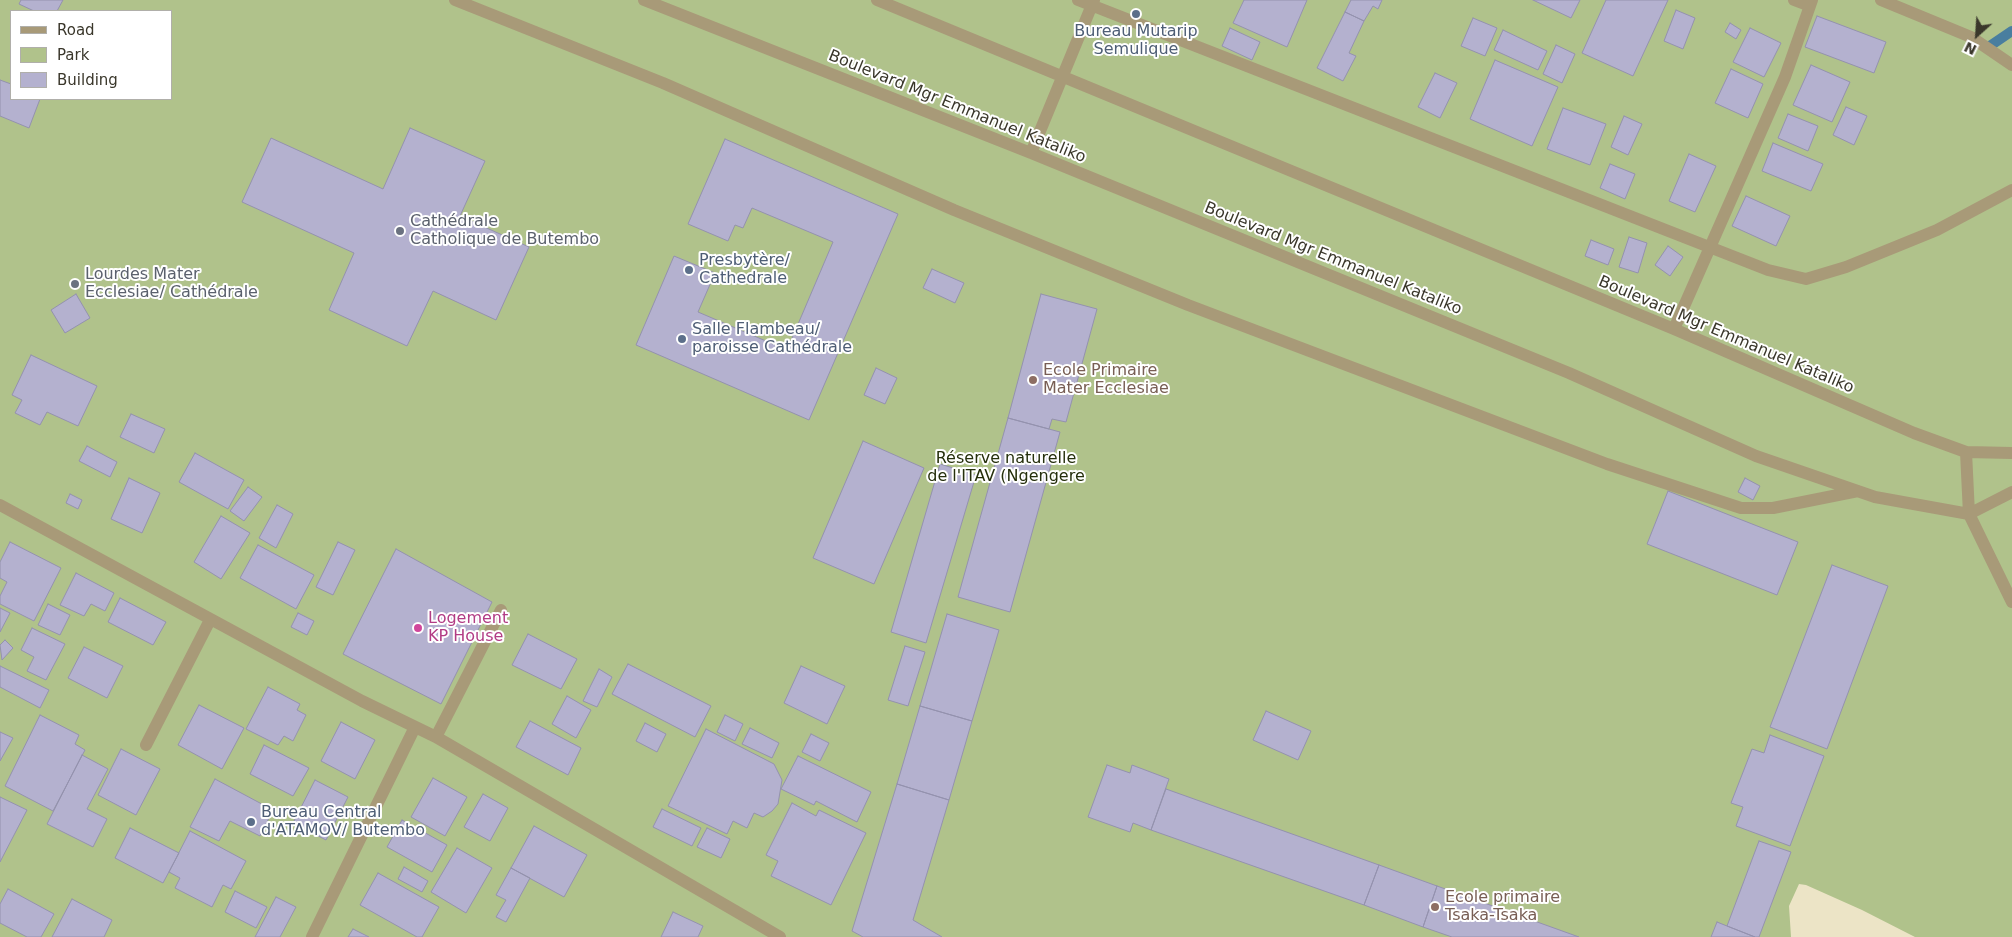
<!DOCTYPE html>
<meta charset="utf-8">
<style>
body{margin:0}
#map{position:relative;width:2012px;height:937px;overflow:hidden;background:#ece4c6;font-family:"DejaVu Sans",sans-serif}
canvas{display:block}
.legend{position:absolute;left:10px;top:10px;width:162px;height:90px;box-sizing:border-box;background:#fff;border:1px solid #b0afaa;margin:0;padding:6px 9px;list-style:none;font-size:15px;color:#3a372b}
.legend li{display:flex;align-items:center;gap:10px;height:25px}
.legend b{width:25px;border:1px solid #b0afaa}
.north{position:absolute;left:1952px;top:10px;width:50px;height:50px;-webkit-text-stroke:4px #fff;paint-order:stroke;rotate:206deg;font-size:14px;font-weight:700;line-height:20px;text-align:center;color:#3a372b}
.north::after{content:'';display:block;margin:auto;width:18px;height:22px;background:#3a372b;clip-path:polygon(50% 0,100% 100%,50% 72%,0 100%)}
</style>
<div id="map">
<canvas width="2012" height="937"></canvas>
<ul class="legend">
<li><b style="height:6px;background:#a89a78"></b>Road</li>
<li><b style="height:14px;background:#b0c28b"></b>Park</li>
<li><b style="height:14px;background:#b4b1cf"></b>Building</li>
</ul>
<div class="north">N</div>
</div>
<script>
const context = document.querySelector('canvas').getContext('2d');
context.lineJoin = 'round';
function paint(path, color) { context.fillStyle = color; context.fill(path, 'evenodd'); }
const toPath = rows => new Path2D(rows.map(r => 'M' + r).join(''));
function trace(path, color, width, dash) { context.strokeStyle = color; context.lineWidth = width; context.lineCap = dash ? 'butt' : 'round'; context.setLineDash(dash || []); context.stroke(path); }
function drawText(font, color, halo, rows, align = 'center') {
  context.font = font + ' "DejaVu Sans",sans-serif'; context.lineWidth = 4; context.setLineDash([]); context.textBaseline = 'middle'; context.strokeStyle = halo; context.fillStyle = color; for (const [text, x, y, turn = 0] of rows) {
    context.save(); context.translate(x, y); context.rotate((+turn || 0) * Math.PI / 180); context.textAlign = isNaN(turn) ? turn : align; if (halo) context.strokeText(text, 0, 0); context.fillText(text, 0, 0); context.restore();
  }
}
const green = toPath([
 [0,0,2012,0,2012,937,1915,937,1862,910,1806,885,1799,884,1789,906,1791,937,0,937],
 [11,11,171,11,171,99,11,99]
]);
const stream = toPath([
 [1987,48,2012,31]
]);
const building = toPath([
 [21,0,63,0,57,11,34,11,19,4,21,0],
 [1244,0,1307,0,1287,47,1233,23,1244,0],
 [1351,0,1382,0,1378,9,1373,6,1364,21,1345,12,1351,0],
 [1533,0,1580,0,1571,18,1533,0],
 [1606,0,1668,0,1633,76,1582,53,1606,0],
 [1676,10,1695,18,1683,49,1664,41,1676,10],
 [1345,12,1364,21,1349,53,1356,56,1343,81,1317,68,1345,12],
 [1817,16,1886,42,1874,73,1805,47,1817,16],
 [1473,18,1497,28,1485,56,1461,46,1473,18],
 [1730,23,1741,30,1736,39,1725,32,1730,23],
 [1230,28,1260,42,1252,60,1222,46,1230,28],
 [1750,28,1781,43,1764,77,1733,62,1750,28],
 [1503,30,1547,51,1538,70,1494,50,1503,30],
 [1556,45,1575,54,1562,83,1543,74,1556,45],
 [1495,60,1558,87,1532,146,1470,119,1495,60],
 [1811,65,1850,82,1832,122,1793,105,1811,65],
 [1731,69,1763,84,1748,118,1715,103,1731,69],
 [1435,73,1457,83,1440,118,1418,107,1435,73],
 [0,80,11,84,11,99,40,99,29,128,0,116,0,80],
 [1846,107,1867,116,1854,145,1833,135,1846,107],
 [1563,108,1606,124,1590,165,1547,149,1563,108],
 [1788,114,1818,126,1808,151,1778,138,1788,114],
 [1624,116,1642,124,1628,155,1611,147,1624,116],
 [410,128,485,161,460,216,529,247,496,320,433,291,407,346,329,310,354,253,242,202,271,138,383,189,410,128],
 [725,139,898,214,809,420,636,345,674,256,715,273,698,312,787,350,833,242,752,208,743,228,735,225,728,241,688,224,725,139],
 [1773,143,1823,164,1811,191,1762,171,1773,143],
 [1689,154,1716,166,1695,212,1669,201,1689,154],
 [1610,164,1635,174,1625,199,1600,188,1610,164],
 [1746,196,1790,216,1776,246,1732,226,1746,196],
 [1629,237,1647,243,1638,273,1619,267,1629,237],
 [1591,240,1614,249,1608,265,1585,256,1591,240],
 [1668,246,1683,257,1670,276,1655,265,1668,246],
 [932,269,964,283,955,303,923,288,932,269],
 [76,294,90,318,65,333,51,310,76,294],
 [1041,294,1097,309,1066,422,1052,419,1049,429,1008,418,1041,294],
 [31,355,97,386,78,426,47,412,40,425,15,413,22,400,12,395,31,355],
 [876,368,897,378,885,404,864,395,876,368],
 [131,414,165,429,154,453,120,437,131,414],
 [1008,418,1060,432,1010,612,958,597,1008,418],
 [863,441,924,468,874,584,813,558,863,441],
 [87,446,117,462,110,477,79,461,87,446],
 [195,453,244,480,228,509,179,482,195,453],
 [940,464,976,475,926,643,891,632,940,464],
 [129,478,160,493,142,533,111,519,129,478],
 [1745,478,1760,486,1753,500,1738,492,1745,478],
 [248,487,262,497,244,521,230,511,248,487],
 [1668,491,1798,542,1777,595,1647,544,1668,491],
 [70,494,82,500,78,509,66,503,70,494],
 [277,505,293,514,276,548,259,538,277,505],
 [221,516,250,533,221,579,194,562,221,516],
 [10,542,61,568,34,621,0,604,0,596,7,582,0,578,0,562,10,542],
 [338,542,355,550,333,595,316,587,338,542],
 [258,545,314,575,296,609,240,578,258,545],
 [396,549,492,602,441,704,343,654,396,549],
 [1832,565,1888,586,1827,749,1770,727,1832,565],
 [76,573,114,593,105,611,91,604,84,616,60,605,76,573],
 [120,598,166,622,153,645,108,622,120,598],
 [48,604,70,615,60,635,38,625,48,604],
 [0,608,10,613,0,632,0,608],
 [298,613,314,621,307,635,291,627,298,613],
 [947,614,999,630,972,721,920,706,947,614],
 [32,628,65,644,46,680,27,671,34,657,21,650,32,628],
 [528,634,577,659,561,689,512,665,528,634],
 [5,640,13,648,2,660,0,645,5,640],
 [905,646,925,652,908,706,888,700,905,646],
 [84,647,123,666,107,698,68,678,84,647],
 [628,664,711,706,695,737,612,694,628,664],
 [0,666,49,690,40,708,0,687,0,666],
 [801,666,845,686,827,724,784,703,801,666],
 [599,669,612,677,597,707,583,701,599,669],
 [268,687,300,704,297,710,306,715,293,741,284,736,278,745,246,729,268,687],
 [567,696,591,710,576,738,552,724,567,696],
 [199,705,244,728,222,769,178,745,199,705],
 [920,706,972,721,949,800,897,784,920,706],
 [1266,711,1311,731,1298,760,1253,740,1266,711],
 [40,715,79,735,75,744,85,750,53,811,5,786,40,715],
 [725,715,743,724,735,741,717,732,725,715],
 [530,721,581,748,568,775,516,747,530,721],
 [341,722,375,740,355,779,321,761,341,722],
 [645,723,666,734,657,752,636,741,645,723],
 [750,728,779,743,772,758,742,744,750,728],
 [706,729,774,764,782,780,778,804,772,811,763,817,754,813,747,828,733,821,727,834,668,806,706,729],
 [0,732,13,738,0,761,0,732],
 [811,734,829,743,820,761,802,752,811,734],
 [1770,735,1824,756,1790,846,1736,826,1743,807,1731,803,1752,749,1764,753,1770,735],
 [264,745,309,768,293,796,250,774,264,745],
 [121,749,160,769,136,815,98,795,121,749],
 [82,755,108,769,87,809,107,819,93,847,47,824,82,755],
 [798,756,871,792,857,822,816,801,814,805,781,789,798,756],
 [1107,765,1130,773,1132,765,1169,779,1151,830,1133,823,1130,832,1088,817,1107,765],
 [433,778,467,797,445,836,411,817,433,778],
 [215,779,273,810,260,836,230,821,219,841,190,827,215,779],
 [315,780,348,797,326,840,293,823,315,780],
 [897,784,949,800,913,920,942,937,863,937,852,931,897,784],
 [1166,789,1379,865,1364,905,1151,830,1166,789],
 [483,794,508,808,490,841,464,827,483,794],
 [0,797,27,810,0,862,0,797],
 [792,803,816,816,819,810,866,833,831,905,771,876,778,861,766,855,792,803],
 [662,809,701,828,692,846,653,827,662,809],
 [402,820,447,845,432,872,387,847,402,820],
 [534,826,587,855,564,897,511,868,534,826],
 [130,828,179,853,163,883,115,858,130,828],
 [707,828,730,839,721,858,697,847,707,828],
 [190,831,246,861,231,889,223,885,212,907,175,888,180,878,169,872,190,831],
 [1759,841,1791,852,1759,937,1755,937,1727,926,1759,841],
 [457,848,492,868,466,913,431,892,457,848],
 [1379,865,1437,886,1423,927,1364,905,1379,865],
 [404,867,428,881,422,892,398,879,404,867],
 [511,868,530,878,506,922,496,917,506,900,496,895,511,868],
 [378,873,439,907,422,937,417,937,360,905,378,873],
 [1437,886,1579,937,1452,937,1423,927,1437,886],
 [8,889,54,914,41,937,27,937,0,923,0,904,8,889],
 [235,891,267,907,256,928,225,912,235,891],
 [276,897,296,907,280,937,255,937,276,897],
 [72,899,112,920,104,937,52,937,72,899],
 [673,912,703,926,698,937,661,937,673,912],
 [1717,922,1727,926,1755,937,1711,937,1717,922],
 [353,929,369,937,348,937,353,929]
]);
const minor = toPath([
 [455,0,663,83,954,210,1188,305,1607,464,1741,508,1773,508,1858,491],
 [644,0,1031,153,1569,373,1756,456,1875,497,1969,514,2012,492],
 [877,0,1674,329,1914,433,1966,452,2012,453],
 [1078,0,1768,270,1806,279,1846,267,1937,230,2012,190],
 [1794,0,1810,6],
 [1881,0,1971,37,2012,65],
 [1031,153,1094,0],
 [1674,329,1785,77,1812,0],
 [1966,452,1969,514,2012,602],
 [0,505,362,701,436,737,780,937],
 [436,737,501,610],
 [146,745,210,620],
 [312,937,415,727]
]);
const markers = [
 [1136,14,5,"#5c6f8a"],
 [400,231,5,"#6b7280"],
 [689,270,5,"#5c6f8a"],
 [75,284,5,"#6b7280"],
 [682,339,5,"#5c6f8a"],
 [1033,380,5,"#8d6e63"],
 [418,628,5,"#d1479c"],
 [251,822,5,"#5c6f8a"],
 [1435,907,5,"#8d6e63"]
];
const serviceNames = [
 ["Bureau Mutarip",1136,32,"center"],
 ["Semulique",1136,50,"center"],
 ["Presbytère/",699,261],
 ["Cathedrale",699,279],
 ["Salle Flambeau/",692,330],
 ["paroisse Cathédrale",692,348],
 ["Bureau Central",261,813],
 ["d'ATAMOV/ Butembo",261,831]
];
const streetNames = [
 ["Boulevard Mgr Emmanuel Kataliko",957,107,22],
 ["Boulevard Mgr Emmanuel Kataliko",1333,259,22],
 ["Boulevard Mgr Emmanuel Kataliko",1726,335,23]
];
const worshipNames = [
 ["Cathédrale",410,222],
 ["Catholique de Butembo",410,240],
 ["Lourdes Mater",85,275],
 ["Ecclesiae/ Cathédrale",85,293]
];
const educationNames = [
 ["Ecole Primaire",1043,371],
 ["Mater Ecclesiae",1043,389],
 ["Ecole primaire",1445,898],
 ["Tsaka-Tsaka",1445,916]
];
const parkNames = [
 ["Réserve naturelle",1006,459],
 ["de l'ITAV (Ngengere",1006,477]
];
const hotelNames = [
 ["Logement",428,619],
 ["KP House",428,637]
];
paint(green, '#b0c28b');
trace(stream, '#497e9f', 10);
paint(building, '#b4b1cf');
trace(building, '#9492ae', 1);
trace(minor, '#a89a78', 12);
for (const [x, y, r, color] of markers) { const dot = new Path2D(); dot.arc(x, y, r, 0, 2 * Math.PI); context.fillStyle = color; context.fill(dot); trace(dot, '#fff', 2); }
drawText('16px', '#4e5e75', '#fff', serviceNames, 'left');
drawText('16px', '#3a372b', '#fff', streetNames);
drawText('16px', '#5b616d', '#fff', worshipNames, 'left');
drawText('16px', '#785e54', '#fff', educationNames, 'left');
drawText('16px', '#252f0c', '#fff', parkNames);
drawText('16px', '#b23c85', '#fff', hotelNames, 'left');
</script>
